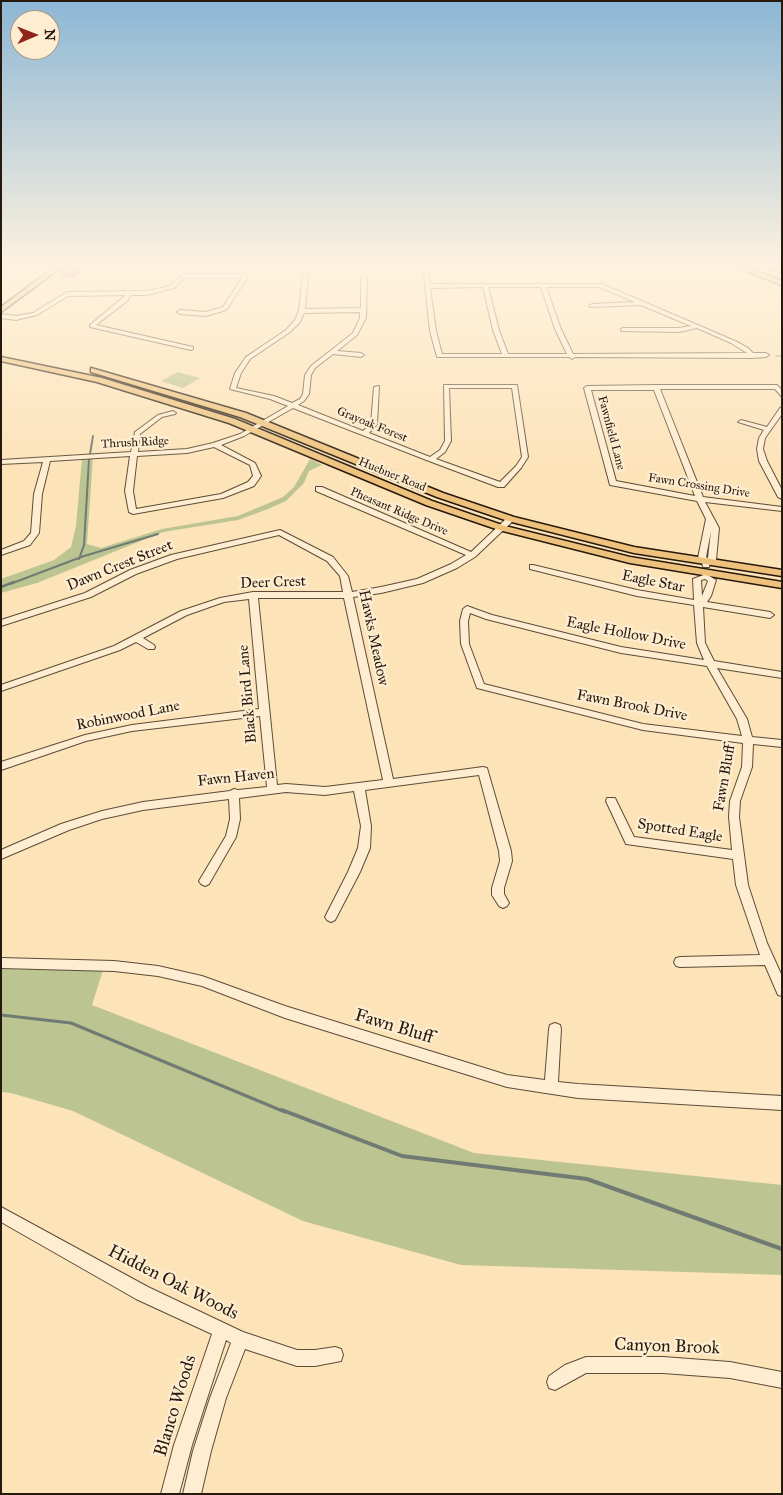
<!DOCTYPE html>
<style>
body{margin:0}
#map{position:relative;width:783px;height:1495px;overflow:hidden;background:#fde3b8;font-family:"IM FELL Great Primer",serif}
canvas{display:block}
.frame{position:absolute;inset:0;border:2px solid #26190d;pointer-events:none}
.north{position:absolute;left:10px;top:10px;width:50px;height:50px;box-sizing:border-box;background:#feedd1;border:1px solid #a89883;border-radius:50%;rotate:89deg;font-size:14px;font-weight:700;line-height:20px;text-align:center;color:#26190d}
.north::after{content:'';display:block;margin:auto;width:18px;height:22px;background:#8f2418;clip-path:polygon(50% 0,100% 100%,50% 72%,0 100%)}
</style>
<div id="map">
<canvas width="783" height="1495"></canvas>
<div class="frame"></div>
<div class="north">N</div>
</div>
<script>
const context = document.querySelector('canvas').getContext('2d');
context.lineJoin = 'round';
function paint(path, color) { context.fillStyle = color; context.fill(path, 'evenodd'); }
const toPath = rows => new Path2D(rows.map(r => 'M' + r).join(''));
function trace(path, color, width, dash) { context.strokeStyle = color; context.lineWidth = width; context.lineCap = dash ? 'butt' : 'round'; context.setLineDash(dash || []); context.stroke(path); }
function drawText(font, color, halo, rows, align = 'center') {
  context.font = font + ' "IM FELL Great Primer",serif'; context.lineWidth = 4.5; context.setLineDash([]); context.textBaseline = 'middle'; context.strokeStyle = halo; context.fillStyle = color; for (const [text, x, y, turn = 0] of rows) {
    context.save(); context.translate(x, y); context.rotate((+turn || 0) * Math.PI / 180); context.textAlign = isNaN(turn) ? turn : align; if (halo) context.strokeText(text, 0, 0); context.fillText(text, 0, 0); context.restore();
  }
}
const green = toPath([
 [178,372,200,378,183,388,161,381],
 [93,457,87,544,101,548,162,529,238,516,283,497,294,487,310,459,322,465,309,471,304,483,286,501,268,509,238,520,163,532,37,583,1,593,1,579,54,560,71,547,76,526,82,458],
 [1,969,103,970,92,1005,474,1153,782,1185,782,1275,461,1265,303,1221,73,1111,11,1093,1,1092]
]);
const streamFar4 = toPath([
 [776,356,782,356]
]);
const streamFar3 = toPath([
 [90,454,93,436],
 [79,559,84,545,89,459],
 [10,584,84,556,158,534]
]);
const streamFar2 = toPath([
 [1,587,14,582]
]);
const streamFar1 = toPath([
 [1,1015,71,1023,285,1112]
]);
const stream = toPath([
 [282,1110,402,1156,587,1179,782,1249]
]);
const minor = toPath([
 [423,266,427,266,430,284,602,284,735,341,748,348,753,353,766,353,769,355,766,357,752,358,575,357,572,359,569,357,437,357,430,331,423,266],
 [483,287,493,330,502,354,442,354,436,331,430,288,483,287],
 [488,287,541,287,555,329,567,354,508,354,499,330,488,287],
 [546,287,599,287,635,302,592,304,589,306,590,307,641,305,691,326,679,328,623,328,621,329,621,331,679,332,697,328,731,343,747,353,573,354,561,329,546,287],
 [183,274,245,274,248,276,227,309,223,311,206,316,180,314,177,312,180,310,206,312,223,307,242,278,184,278,174,288,147,295,131,295,127,301,96,325,193,347,193,349,191,350,90,327,90,325,126,295,68,296,37,315,16,320,1,318,1,314,16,316,33,313,67,292,147,291,170,286,183,274],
 [364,275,367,277,366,318,357,335,337,351,361,353,364,355,361,357,333,354,315,368,311,375,309,394,304,401,298,405,363,431,371,424,374,387,379,386,377,424,369,433,430,457,440,450,445,441,444,385,517,385,528,457,521,468,504,487,498,487,429,461,293,408,244,436,221,445,255,463,261,476,254,486,223,498,133,514,129,512,125,491,130,456,50,461,42,494,39,533,30,545,1,555,1,550,24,541,31,533,34,494,43,462,1,464,1,460,131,452,135,432,158,415,173,411,176,413,175,414,162,417,140,434,138,452,187,449,213,443,240,434,288,406,270,399,230,389,235,373,246,357,286,330,295,320,299,311,303,276,308,277,305,309,361,308,361,277,364,275],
 [360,312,360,318,353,333,311,366,305,375,303,394,300,399,292,403,274,396,236,388,241,373,250,359,290,332,300,322,304,313,360,312],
 [449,388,512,388,522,457,516,466,500,482,436,459,445,452,451,441,449,388],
 [214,447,250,465,253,476,248,482,221,494,136,509,133,491,137,456,187,453,214,447],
 [656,385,777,385,782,390,782,397,775,389,660,389,703,497,782,507,782,511,705,502,719,528,716,560,710,563,709,567,703,567,702,562,698,558,706,519,697,501,610,485,584,388,587,386,656,385],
 [591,390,654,390,695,496,616,481,591,390],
 [711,531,708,558,706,557,711,531],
 [782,407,782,414,765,438,763,449,767,461,782,490,782,499,778,497,759,461,757,449,759,438,764,430,738,422,741,420,767,427,780,408,782,407],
 [316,487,322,487,471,552,508,517,514,517,515,519,475,557,457,568,423,583,381,593,353,597,393,779,483,767,487,768,511,851,512,861,504,888,504,894,509,903,507,906,503,908,499,906,492,895,492,888,500,861,499,851,479,775,365,790,371,826,370,848,360,872,335,920,331,922,327,920,325,917,348,872,358,848,361,826,354,791,325,795,286,792,239,798,240,819,236,837,209,884,205,886,201,884,199,881,226,836,230,819,229,799,143,810,102,819,69,830,1,859,1,850,61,824,102,811,143,802,230,791,234,789,238,790,267,787,260,716,132,731,86,741,1,770,1,762,85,735,132,725,259,709,249,599,224,602,187,615,143,638,154,645,155,647,154,649,148,649,136,642,120,650,1,691,1,685,114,646,181,611,220,598,253,592,343,592,340,576,327,561,279,535,177,559,136,574,91,597,1,626,1,620,85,593,130,570,171,555,280,530,333,557,348,576,352,592,381,587,417,579,451,564,466,555,316,491,316,487],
 [258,598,344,598,383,780,325,787,286,784,277,785,258,598],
 [530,565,533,565,637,590,694,600,693,579,706,574,716,580,711,596,707,602,770,612,774,615,770,618,703,607,705,643,714,661,782,672,782,678,717,668,747,719,752,737,782,740,782,747,753,744,752,767,740,801,739,817,748,885,767,943,782,976,782,996,778,995,765,965,680,967,676,966,674,962,676,958,680,957,760,955,736,885,733,859,626,844,606,801,607,798,615,798,634,837,732,850,729,817,730,801,742,767,743,743,643,730,477,688,461,644,460,621,463,609,467,606,492,615,621,647,704,660,697,643,694,605,637,596,530,569,530,565],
 [705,579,708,581,702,596,701,580,705,579],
 [470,613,486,619,621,653,707,666,737,719,742,736,643,724,484,684,469,644,468,621,470,613],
 [1,958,114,961,158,966,202,976,285,1006,507,1075,545,1080,549,1029,550,1025,555,1023,560,1025,561,1029,558,1082,578,1084,782,1096,782,1110,578,1098,507,1087,285,1018,202,986,158,976,114,971,1,968,1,958],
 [1,1207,148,1287,243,1332,297,1350,315,1350,335,1347,341,1349,343,1355,341,1361,315,1366,297,1366,245,1349,226,1398,211,1451,201,1494,183,1494,193,1451,210,1398,231,1343,226,1340,192,1445,179,1494,161,1494,174,1445,212,1334,136,1299,1,1222,1,1207],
 [586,1357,663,1357,730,1362,782,1372,782,1388,730,1378,663,1373,586,1373,555,1390,549,1388,547,1382,549,1376,565,1365,586,1357]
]);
const major = toPath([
 [56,266,63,266,1,312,1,307,56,266],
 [734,266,743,266,782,281,782,285,734,266],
 [1,357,102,378,235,419,432,501,505,526,630,557,782,582,782,588,630,563,499,530,426,505,229,423,97,382,1,361,1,357],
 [91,368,246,413,443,493,514,517,634,547,782,570,782,576,634,553,508,521,437,497,240,417,91,372,91,368]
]);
const highway = toPath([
 [766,266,782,267,782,272,767,268,766,266],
 [778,280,782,280,782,285,778,284,778,280]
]);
const wall = toPath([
 [65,266,84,266,85,269,75,278,61,277,59,270]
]);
const shadedWall = toPath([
 [80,266,84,266,85,269,75,278,73,271]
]);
const building = toPath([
 [65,266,80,266,73,271,59,270,65,266]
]);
const farStreetnames = [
 ["Grayoak Forest",372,425,22],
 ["Fawnfield Lane",611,433,75],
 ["Thrush Ridge",135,443,-3],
 ["Huebner Road",392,475,22],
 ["Fawn Crossing Drive",699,486,9],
 ["Pheasant Ridge Drive",399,512,23]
];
const streetNames = [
 ["Dawn Crest Street",120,566,-22],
 ["Eagle Star",653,582,11],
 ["Deer Crest",273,583,-2],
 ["Eagle Hollow Drive",626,634,11],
 ["Hawks Meadow",373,638,78],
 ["Black Bird Lane",248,694,-95],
 ["Fawn Brook Drive",632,706,11],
 ["Robinwood Lane",128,716,-11],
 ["Fawn Haven",236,778,-6],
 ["Fawn Bluff",725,778,-80],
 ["Spotted Eagle",680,831,9]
];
const nearStreetnames = [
 ["Fawn Bluff",394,1027,17],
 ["Hidden Oak Woods",173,1283,27],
 ["Canyon Brook",667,1347,2],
 ["Blanco Woods",176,1406,-73]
];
paint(green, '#bcc492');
trace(streamFar4, '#707b74', 1);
trace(streamFar3, '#707b74', 2);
trace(streamFar2, '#707b74', 2.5);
trace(streamFar1, '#707b74', 3);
trace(stream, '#707b74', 4);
trace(minor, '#5c4c38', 2);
trace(major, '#26190d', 3);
trace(highway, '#26190d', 3);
paint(minor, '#feedd1');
paint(major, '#eec27c');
paint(highway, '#eec27c');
paint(wall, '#c88579');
paint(shadedWall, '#a36c63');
paint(building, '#e99b8d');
trace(building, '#a36c63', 1);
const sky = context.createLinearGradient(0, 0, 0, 475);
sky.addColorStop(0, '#8cb7d5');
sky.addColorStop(0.56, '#fef2df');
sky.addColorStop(1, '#fef2df00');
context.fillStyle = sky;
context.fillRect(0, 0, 783, 475);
drawText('12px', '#26190d', '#feedd1', farStreetnames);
drawText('15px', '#26190d', '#feedd1', streetNames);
drawText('18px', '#26190d', '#feedd1', nearStreetnames);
</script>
